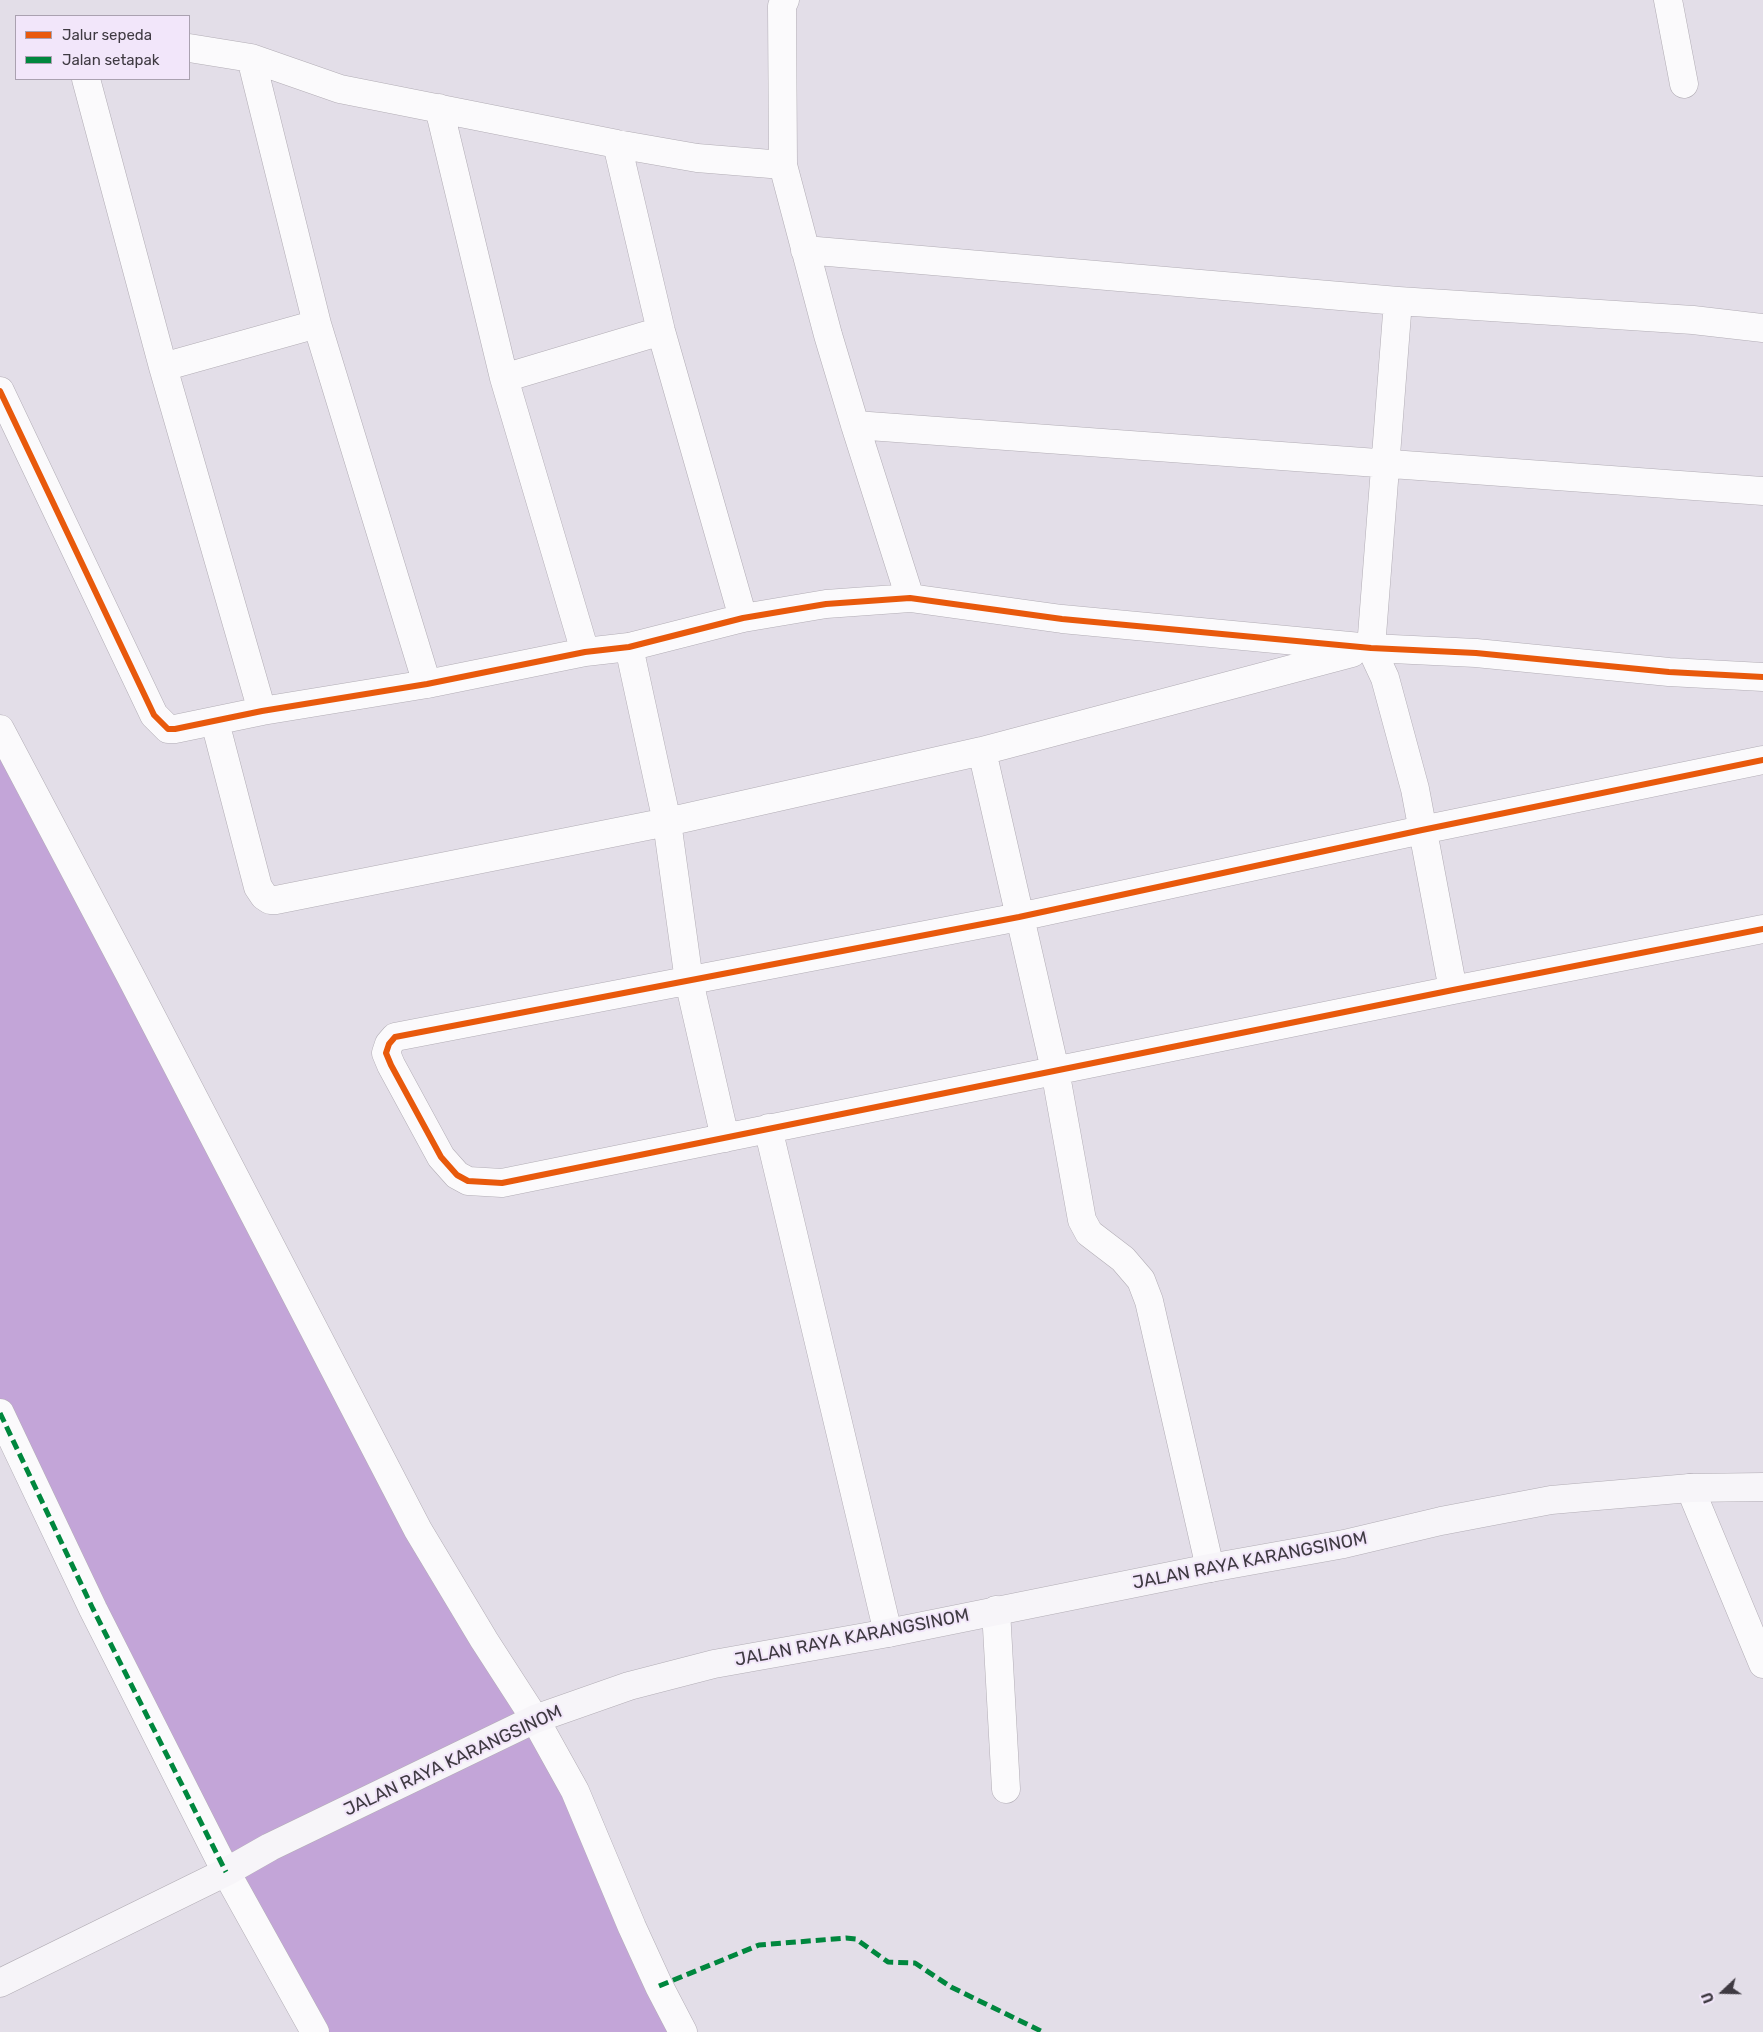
<!DOCTYPE html>
<style>
body{margin:0}
#map{position:relative;width:1763px;height:2032px;overflow:hidden;background:#e3dee8;font-family:Rubik,sans-serif}
canvas{display:block}
.legend{position:absolute;left:15px;top:15px;width:175px;height:65px;box-sizing:border-box;background:#f2e6fa;border:1px solid #aaa1b0;margin:0;padding:6px 9px;list-style:none;font-size:15px;color:#3f3a42}
.legend li{display:flex;align-items:center;gap:10px;height:25px}
.legend b{width:25px;border:1px solid #aaa1b0}
.north{position:absolute;left:1698px;top:1967px;width:50px;height:50px;-webkit-text-stroke:4px #f2e6fa;paint-order:stroke;rotate:249deg;font-size:14px;font-weight:700;line-height:20px;text-align:center;color:#3f3a42}
.north::after{content:'';display:block;margin:auto;width:18px;height:22px;background:#3f3a42;clip-path:polygon(50% 0,100% 100%,50% 72%,0 100%)}
</style>
<div id="map">
<canvas width="1763" height="2032"></canvas>
<ul class="legend">
<li><b style="height:6px;background:#e8590c"></b>Jalur sepeda</li>
<li><b style="height:6px;background:#00873e"></b>Jalan setapak</li>
</ul>
<div class="north">U</div>
</div>
<script>
const context = document.querySelector('canvas').getContext('2d');
context.lineJoin = 'round';
function paint(path, color) { context.fillStyle = color; context.fill(path, 'evenodd'); }
const toPath = rows => new Path2D(rows.map(r => 'M' + r).join(''));
function trace(path, color, width, dash) { context.strokeStyle = color; context.lineWidth = width; context.lineCap = dash ? 'butt' : 'round'; context.setLineDash(dash || []); context.stroke(path); }
function drawText(font, color, halo, rows, align = 'center') {
  context.font = font + ' Rubik,sans-serif'; context.lineWidth = 4; context.setLineDash([]); context.textBaseline = 'middle'; context.strokeStyle = halo; context.fillStyle = color; for (const [text, x, y, turn = 0] of rows) {
    context.save(); context.translate(x, y); context.rotate((+turn || 0) * Math.PI / 180); context.textAlign = isNaN(turn) ? turn : align; if (halo) context.strokeText(text, 0, 0); context.fillText(text, 0, 0); context.restore();
  }
}
const water = toPath([
 [0,729,484,1640,683,2032,315,2032,0,1420]
]);
const street = toPath([
 [785,0,782,6,783,165,828,335,855,425,910,598],
 [1668,0,1684,84],
 [189,48,251,58,340,89,617,144,697,158,783,165],
 [251,58,317,324,427,684],
 [86,79,163,367,262,711],
 [439,108,504,378,585,652],
 [617,144,661,331,743,618],
 [805,250,1398,301,1693,320,1763,328],
 [1398,301,1371,648,1385,678,1415,789,1453,990],
 [163,367,317,324],
 [504,378,661,331],
 [0,391,154,715,168,729,175,729,262,711,427,684,585,652,629,647,743,618,826,604,910,598,1062,619,1371,648,1476,653,1669,672,1763,677],
 [855,425,1763,491],
 [629,647,667,822,689,981,725,1138],
 [215,722,258,887,264,896,270,900,276,900,667,822,982,751,1352,653],
 [0,729,130,975,418,1530,484,1640,535,1719,575,1791,632,1927,659,1986,683,2032],
 [982,751,1055,1070,1082,1220,1089,1233,1123,1259,1141,1280,1149,1301,1210,1568],
 [1763,760,1422,830,1019,917,395,1037,389,1044,386,1053,391,1065,441,1157,457,1175,468,1181,502,1183,1453,990,1763,929],
 [768,1128,888,1633],
 [0,1413,93,1609,226,1872,315,2032],
 [1690,1488,1763,1664],
 [996,1610,1006,1789]
]);
const secondary = toPath([
 [0,1983,226,1872,270,1847,535,1719,629,1686,714,1664,888,1633,1210,1568,1344,1544,1441,1521,1551,1500,1690,1488,1763,1487]
]);
const quiet = toPath([
 [0,1413,93,1609,226,1872],
 [659,1986,759,1945,846,1938,856,1939,888,1962,915,1963,951,1987,1043,2032]
]);
const cycleway = toPath([
 [0,391,154,715,168,729,175,729,262,711,427,684,585,652,629,647,743,618,826,604,910,598,1062,619,1371,648,1476,653,1669,672,1763,677],
 [1763,760,1422,830,1019,917,395,1037,389,1044,386,1053,391,1065,441,1157,457,1175,468,1181,502,1183,1453,990,1763,929]
]);
const streetNames = [
 ["JALAN RAYA KARANGSINOM",1250,1561,-11],
 ["JALAN RAYA KARANGSINOM",852,1638,-11],
 ["JALAN RAYA KARANGSINOM",453,1761,-25]
];
paint(water, '#c3a5d8');
trace(street, '#b2adb5', 29);
trace(secondary, '#b2adb5', 29);
trace(street, '#fbfafc', 28);
trace(secondary, '#f7f5f9', 28);
trace(quiet, '#00873e', 5, [10, 5]);
trace(cycleway, '#e8590c', 6);
drawText('18px', '#3f3a42', '#f2e6fa', streetNames);
</script>
